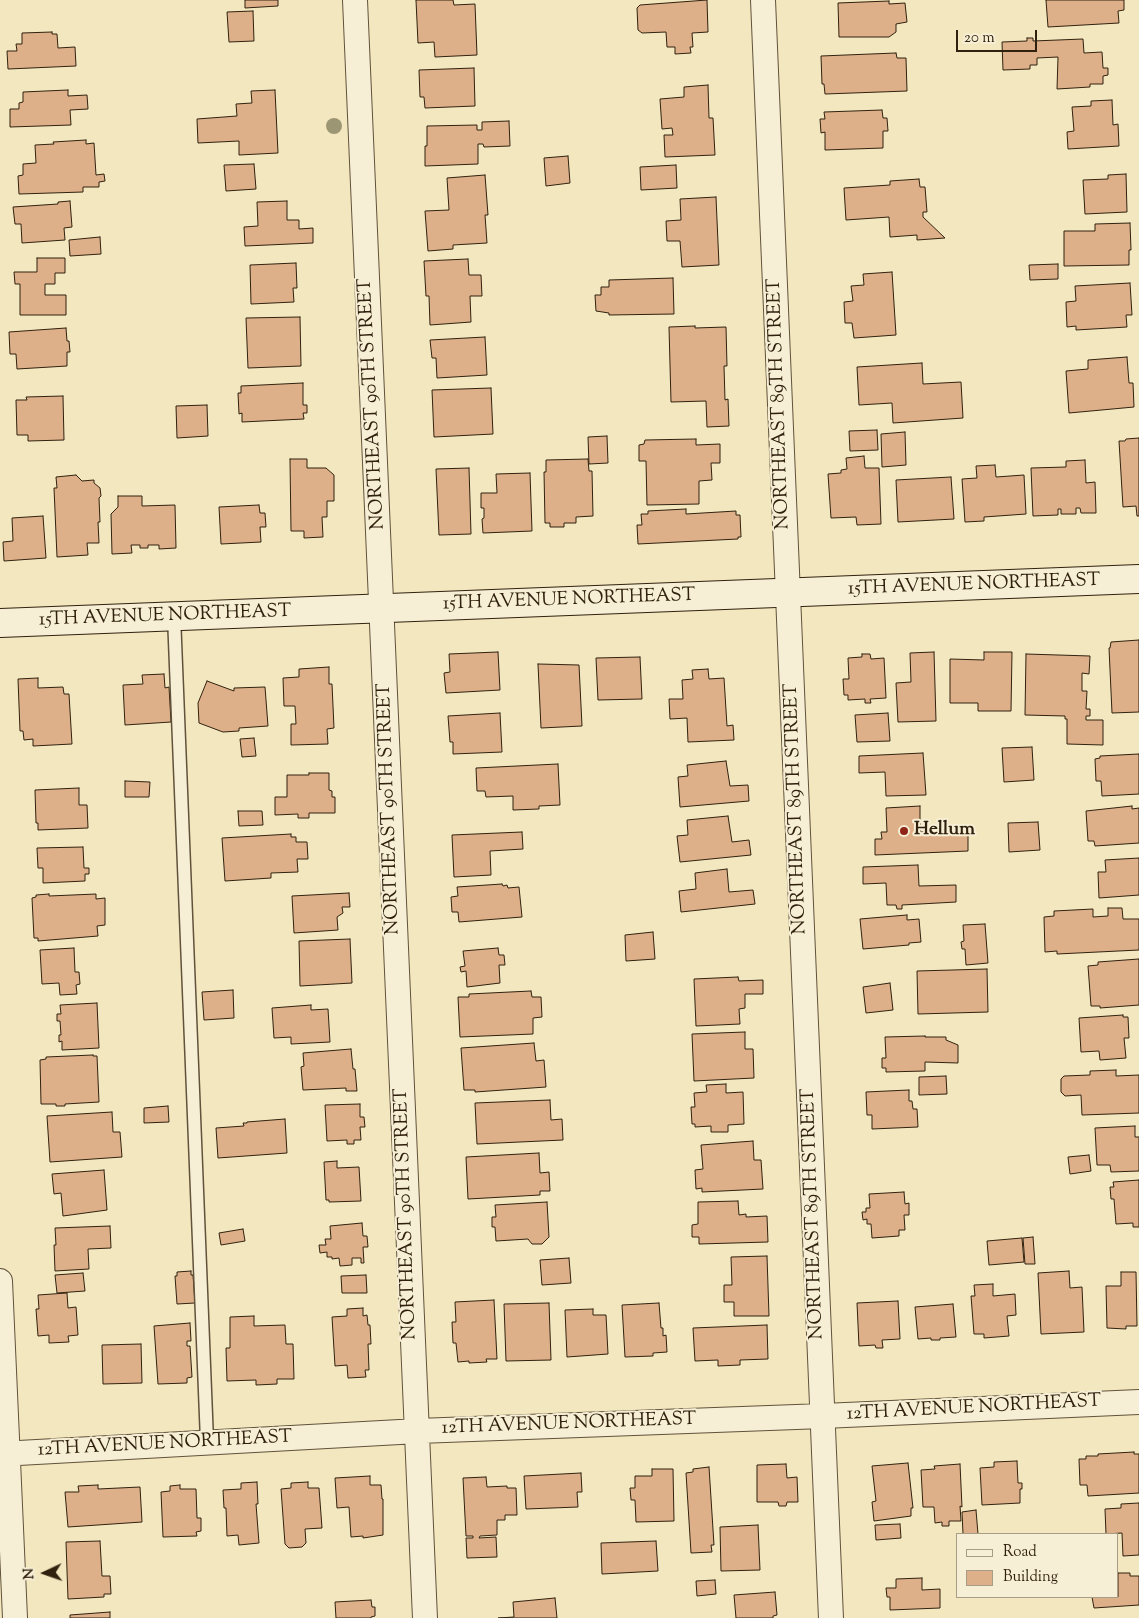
<!DOCTYPE html>
<style>
body{margin:0}
#map{position:relative;width:1139px;height:1618px;overflow:hidden;background:#f2e7be;font-family:"Sorts Mill Goudy",serif}
canvas{display:block}
.legend{position:absolute;left:956px;top:1533px;width:162px;height:65px;box-sizing:border-box;background:#f7efd5;border:1px solid #a79d86;margin:0;padding:6px 9px;list-style:none;font-size:15px;color:#30210f}
.legend li{display:flex;align-items:center;gap:10px;height:25px}
.legend b{width:25px;border:1px solid #a79d86}
.north{position:absolute;left:20px;top:1548px;width:50px;height:50px;-webkit-text-stroke:4px #f7efd5;paint-order:stroke;rotate:267deg;font-size:14px;font-weight:700;line-height:20px;text-align:center;color:#30210f}
.north::after{content:'';display:block;margin:auto;width:18px;height:22px;background:#30210f;clip-path:polygon(50% 0,100% 100%,50% 72%,0 100%)}
.scale{position:absolute;left:956px;top:30px;width:81px;height:22px;box-sizing:border-box;border:2px solid #30210f;border-top:0;padding-left:6px;font-size:15px;line-height:18px;white-space:nowrap;color:#30210f;-webkit-text-stroke:4px #f7efd5;paint-order:stroke}
</style>
<div id="map">
<canvas width="1139" height="1618"></canvas>
<ul class="legend">
<li><b style="height:6px;background:#f7efd5"></b>Road</li>
<li><b style="height:14px;background:#deb089"></b>Building</li>
</ul>
<div class="north">N</div>
<div class="scale">20 m</div>
</div>
<script>
const context = document.querySelector('canvas').getContext('2d');
context.lineJoin = 'round';
function paint(path, color) { context.fillStyle = color; context.fill(path, 'evenodd'); }
const toPath = rows => new Path2D(rows.map(r => 'M' + r).join(''));
function trace(path, color, width, dash) { context.strokeStyle = color; context.lineWidth = width; context.lineCap = dash ? 'butt' : 'round'; context.setLineDash(dash || []); context.stroke(path); }
function drawText(font, color, halo, rows, align = 'center') {
  context.font = font + ' "Sorts Mill Goudy",serif'; context.lineWidth = 4; context.setLineDash([]); context.textBaseline = 'middle'; context.strokeStyle = halo; context.fillStyle = color; for (const [text, x, y, turn = 0] of rows) {
    context.save(); context.translate(x, y); context.rotate((+turn || 0) * Math.PI / 180); context.textAlign = isNaN(turn) ? turn : align; if (halo) context.strokeText(text, 0, 0); context.fillText(text, 0, 0); context.restore();
  }
}
const building = toPath([
 [245,0,278,0,278,6,245,8,245,0],
 [416,0,453,0,454,5,475,4,477,55,435,57,434,42,418,43,416,0],
 [707,0,708,32,692,33,693,47,690,47,691,53,675,54,675,47,667,47,666,32,642,33,638,30,637,8,640,5,707,0],
 [1046,0,1124,0,1124,10,1118,11,1119,23,1048,27,1046,0],
 [889,1,889,4,905,3,907,22,896,24,896,32,889,37,839,37,838,3,889,1],
 [253,11,254,41,229,42,227,12,253,11],
 [52,32,52,34,57,34,58,48,75,47,76,66,8,69,7,51,17,51,16,44,22,44,22,33,52,32],
 [1027,38,1033,38,1033,41,1083,39,1084,53,1102,52,1103,68,1108,68,1108,75,1103,76,1103,84,1090,84,1090,87,1057,89,1058,57,1037,58,1037,65,1030,65,1030,69,1003,70,1002,42,1027,41,1027,38],
 [896,53,897,58,906,58,907,91,825,94,824,84,822,84,821,56,896,53],
 [474,68,475,106,425,108,424,97,420,97,419,70,474,68],
 [708,85,709,118,713,118,715,155,665,157,664,135,673,135,672,128,662,129,660,99,684,97,684,87,708,85],
 [68,90,68,96,87,95,88,109,70,110,71,125,10,127,10,109,19,109,19,103,23,102,23,92,68,90],
 [275,90,278,153,239,155,239,141,198,143,197,119,237,116,236,104,252,103,251,91,275,90],
 [1112,100,1113,125,1118,124,1119,146,1068,149,1067,132,1074,131,1072,107,1091,106,1091,101,1112,100],
 [882,110,883,118,887,118,888,131,883,131,883,148,825,150,825,132,821,133,820,119,825,119,824,112,882,110],
 [509,121,510,146,484,147,483,144,478,144,478,164,425,166,425,146,427,146,427,126,477,125,477,130,482,130,482,122,509,121],
 [86,140,86,144,94,143,96,175,104,174,105,181,99,182,99,187,83,187,83,192,19,194,18,176,23,175,23,164,36,163,35,145,54,144,53,142,86,140],
 [568,156,570,183,546,186,544,158,568,156],
 [254,164,256,189,226,191,224,165,254,164],
 [676,165,677,188,641,190,640,167,676,165],
 [1126,174,1127,212,1085,214,1083,180,1108,179,1108,175,1126,174],
 [485,175,488,215,485,215,487,243,453,245,453,249,428,251,425,211,449,210,447,178,485,175],
 [919,179,920,187,925,187,927,212,923,212,923,217,945,238,917,240,917,235,890,237,889,217,846,220,844,188,890,185,890,181,919,179],
 [716,197,719,265,682,267,680,241,667,241,666,221,681,220,680,199,716,197],
 [70,201,72,227,64,228,65,240,22,243,21,224,15,224,13,207,58,204,58,202,70,201],
 [287,201,287,220,299,220,299,229,313,228,313,243,245,246,244,227,258,226,257,202,287,201],
 [1130,223,1131,250,1129,250,1129,265,1064,266,1064,231,1095,231,1095,224,1130,223],
 [100,237,101,254,70,256,69,240,100,237],
 [37,258,65,258,65,273,55,273,55,284,45,284,45,295,66,295,66,315,20,315,20,284,15,284,14,272,37,272,37,258],
 [468,259,469,275,481,275,482,296,470,296,471,322,430,325,429,296,426,296,424,261,468,259],
 [296,263,297,288,293,288,294,302,251,304,250,265,296,263],
 [1058,264,1058,279,1030,280,1029,265,1058,264],
 [892,272,896,335,854,338,852,323,845,323,844,302,853,301,851,286,864,285,863,274,892,272],
 [673,278,674,314,609,315,609,313,596,311,595,295,601,295,601,287,609,287,609,280,673,278],
 [1130,283,1132,315,1126,315,1127,327,1076,330,1076,326,1067,327,1066,302,1076,301,1075,286,1130,283],
 [300,317,301,366,248,368,246,318,300,317],
 [695,326,695,328,726,327,727,366,724,366,725,400,728,399,729,426,707,427,706,401,671,402,669,327,695,326],
 [66,328,67,341,69,341,70,352,67,352,67,366,17,369,16,354,10,354,9,332,66,328],
 [485,337,487,375,437,378,436,358,432,358,430,340,485,337],
 [1127,357,1129,383,1133,383,1134,407,1069,413,1066,371,1088,369,1088,360,1127,357],
 [922,363,923,384,961,382,963,418,893,423,892,403,859,405,857,367,922,363],
 [303,383,303,405,307,405,307,413,303,413,304,419,242,422,242,413,239,414,238,393,241,393,241,386,303,383],
 [491,388,493,434,434,437,432,390,491,388],
 [63,396,64,440,28,441,28,435,17,435,16,400,27,400,26,397,63,396],
 [207,405,208,436,177,438,176,406,207,405],
 [877,430,878,450,850,451,849,431,877,430],
 [905,432,906,465,882,467,881,434,905,432],
 [607,436,608,463,589,464,588,437,607,436],
 [1139,438,1139,516,1137,516,1136,506,1123,507,1119,441,1125,441,1126,439,1139,438],
 [696,439,696,445,720,444,720,463,711,463,712,480,699,481,699,504,647,505,646,461,639,461,639,445,644,444,645,440,696,439],
 [864,456,865,468,879,468,881,524,857,525,856,517,831,518,828,474,841,473,841,470,847,469,846,458,864,456],
 [290,459,307,459,307,468,326,468,334,475,334,501,327,501,327,517,322,517,323,537,304,538,304,531,291,531,290,459],
 [588,459,589,471,592,471,593,516,576,517,576,523,564,523,564,527,550,527,550,523,545,523,544,472,546,472,546,460,588,459],
 [1085,460,1086,483,1095,482,1096,513,1081,513,1080,508,1076,508,1076,514,1061,514,1061,509,1058,509,1058,515,1033,516,1031,468,1066,467,1066,461,1085,460],
 [995,465,996,477,1024,475,1026,514,984,517,984,521,965,522,962,479,977,478,976,466,995,465],
 [469,468,471,534,439,535,436,469,469,468],
 [530,473,532,531,483,533,482,519,484,518,484,508,481,508,481,493,497,493,496,474,530,473],
 [76,475,82,481,94,480,94,483,100,488,101,496,99,498,100,522,98,522,99,543,87,543,88,555,57,557,54,488,57,488,56,477,76,475],
 [951,477,954,519,898,522,896,480,951,477],
 [118,496,142,496,142,506,175,505,176,548,159,549,159,545,148,545,148,548,140,548,140,545,131,545,132,553,112,554,111,514,118,507,118,496],
 [259,505,260,513,265,513,266,527,260,527,261,542,221,544,219,507,259,505],
 [686,509,686,514,736,511,736,515,740,515,741,537,738,537,738,539,638,544,637,525,642,525,641,514,648,514,648,511,686,509],
 [43,516,46,558,4,561,3,542,13,541,12,518,43,516],
 [1139,640,1139,712,1112,713,1109,648,1110,648,1111,642,1139,640],
 [498,652,500,690,446,693,444,673,450,672,449,654,498,652],
 [934,652,936,721,898,722,896,683,911,682,910,653,934,652],
 [984,652,1012,652,1011,711,978,711,978,703,950,703,950,659,984,660,984,652],
 [862,654,870,654,871,659,884,658,886,698,870,699,871,703,865,703,865,699,848,700,848,695,844,695,843,679,849,679,848,658,862,657,862,654],
 [1026,654,1090,656,1089,674,1082,673,1082,691,1087,691,1086,709,1090,709,1090,716,1086,716,1086,720,1103,720,1103,745,1067,744,1067,719,1065,719,1065,716,1025,715,1026,654],
 [640,657,642,699,598,700,596,658,640,657],
 [538,664,579,665,582,726,541,728,538,664],
 [329,667,329,684,332,684,334,728,327,729,328,744,291,745,291,724,296,724,295,706,284,706,283,678,299,677,299,669,329,667],
 [708,669,709,679,724,678,727,726,733,725,734,740,688,742,687,718,670,719,669,699,683,699,682,680,693,679,692,670,708,669],
 [164,674,165,688,169,687,171,722,125,725,123,685,143,684,142,675,164,674],
 [38,678,38,688,63,687,64,694,69,694,72,744,33,746,33,739,24,740,23,731,20,731,18,679,38,678],
 [207,681,234,691,234,688,265,687,268,726,239,728,239,731,223,732,199,723,198,703,207,681],
 [500,713,502,752,453,754,453,742,450,742,448,716,500,713],
 [888,713,890,741,857,742,855,715,888,713],
 [254,738,256,756,242,757,240,739,254,738],
 [1032,747,1034,780,1004,782,1002,748,1032,747],
 [923,753,926,795,886,796,885,772,859,773,859,756,923,753],
 [1139,754,1139,794,1102,796,1101,781,1096,781,1095,759,1100,758,1100,756,1139,754],
 [726,761,730,786,748,785,749,801,680,807,678,777,688,776,687,765,726,761],
 [558,764,560,805,539,806,539,809,513,810,513,796,486,797,485,791,477,791,476,768,558,764],
 [309,773,329,773,329,790,332,791,332,797,335,797,335,813,309,813,309,818,298,818,298,814,275,815,275,797,287,797,287,775,309,775,309,773],
 [125,781,150,782,149,797,125,797,125,781],
 [79,788,79,805,87,805,88,828,38,830,38,823,36,823,35,790,79,788],
 [920,806,920,832,968,830,968,851,875,855,875,839,882,839,881,832,887,832,886,808,920,806],
 [1132,806,1132,809,1139,808,1139,843,1095,846,1094,841,1088,841,1086,811,1132,806],
 [238,811,262,811,263,825,239,826,238,811],
 [728,816,732,842,749,840,751,855,680,862,677,836,688,835,687,820,728,816],
 [1038,822,1040,850,1009,852,1008,823,1038,822],
 [522,832,523,849,490,851,491,875,454,877,452,835,522,832],
 [291,834,291,837,296,837,296,842,307,842,308,859,297,859,298,872,271,873,271,878,225,881,222,838,291,834],
 [83,847,84,868,89,868,89,874,85,874,85,881,43,883,43,868,38,868,37,848,83,847],
 [1139,858,1139,895,1099,898,1098,872,1106,872,1105,860,1139,858],
 [918,865,919,886,956,885,956,902,902,905,902,909,897,909,896,905,887,905,886,883,863,884,863,867,918,865],
 [727,869,729,892,753,890,755,904,681,912,679,891,696,889,695,873,727,869],
 [502,884,503,886,507,885,508,888,519,887,522,917,459,922,458,912,452,912,451,897,458,896,457,887,502,884],
 [349,893,350,907,342,907,343,913,337,917,338,930,294,933,292,896,349,893],
 [49,894,49,896,96,894,96,899,105,898,105,925,97,926,98,936,38,941,38,938,34,938,32,898,36,897,36,895,49,894],
 [1108,908,1122,908,1123,919,1139,919,1139,950,1057,954,1057,951,1045,952,1044,917,1054,916,1054,911,1093,909,1093,917,1108,916,1108,908],
 [907,915,907,920,919,919,921,942,909,943,909,945,863,949,860,919,907,915],
 [985,924,988,963,966,965,965,949,962,949,961,942,964,941,963,925,985,924],
 [653,932,655,959,626,961,625,935,653,932],
 [350,939,352,983,300,986,299,941,350,939],
 [74,948,75,972,79,972,80,984,76,985,77,994,60,995,59,983,42,984,40,950,74,948],
 [498,948,499,955,504,955,505,965,499,965,500,983,467,987,466,971,461,972,460,967,465,966,463,951,498,948],
 [1139,959,1139,1005,1100,1008,1100,1006,1091,1006,1088,966,1098,965,1098,962,1139,959],
 [987,969,988,1012,918,1014,917,971,987,969],
 [738,977,739,981,763,980,763,994,745,994,745,1008,739,1009,740,1024,696,1026,694,979,738,977],
 [890,983,893,1010,866,1013,863,987,890,983],
 [233,990,234,1018,204,1020,202,992,233,990],
 [531,991,532,997,541,997,542,1017,533,1018,533,1034,460,1037,458,997,469,997,469,994,531,991],
 [97,1003,99,1048,62,1050,62,1041,59,1042,59,1035,61,1035,60,1021,57,1021,57,1014,61,1014,60,1005,97,1003],
 [311,1005,311,1010,328,1009,330,1042,291,1044,291,1037,274,1038,272,1008,311,1005],
 [1123,1015,1123,1017,1128,1017,1129,1038,1124,1038,1126,1058,1100,1060,1099,1051,1081,1052,1079,1018,1123,1015],
 [745,1032,745,1049,753,1049,754,1078,694,1081,692,1034,745,1032],
 [925,1036,925,1037,946,1037,946,1040,958,1045,958,1063,925,1062,925,1071,886,1072,886,1068,882,1068,882,1058,886,1058,885,1037,925,1036],
 [534,1043,536,1061,544,1060,546,1087,475,1092,475,1090,464,1090,461,1048,534,1043],
 [351,1049,353,1069,355,1069,357,1091,346,1091,346,1088,303,1090,301,1067,304,1066,303,1053,351,1049],
 [93,1055,93,1056,97,1056,99,1102,65,1104,65,1106,56,1106,56,1104,41,1104,40,1060,46,1059,46,1057,93,1055],
 [1116,1070,1116,1076,1139,1075,1139,1113,1082,1115,1081,1095,1065,1096,1061,1092,1061,1079,1064,1076,1090,1075,1090,1071,1116,1070],
 [946,1076,947,1094,919,1095,919,1077,946,1076],
 [726,1084,726,1093,743,1092,744,1124,728,1125,728,1132,711,1132,711,1126,695,1127,695,1124,692,1124,691,1107,695,1107,694,1093,707,1092,706,1085,726,1084],
 [909,1090,909,1101,912,1101,913,1109,917,1109,918,1127,872,1129,872,1115,867,1115,866,1092,909,1090],
 [550,1100,551,1120,562,1119,563,1140,477,1144,475,1103,550,1100],
 [360,1104,360,1117,364,1117,365,1127,360,1127,361,1140,354,1140,354,1144,347,1144,347,1140,327,1141,325,1105,360,1104],
 [168,1106,169,1122,144,1123,144,1108,168,1106],
 [112,1112,113,1132,120,1132,122,1157,50,1162,47,1116,112,1112],
 [285,1119,287,1153,218,1158,216,1128,244,1126,243,1123,247,1123,247,1122,285,1119],
 [1135,1126,1135,1137,1139,1137,1139,1171,1111,1172,1110,1165,1097,1165,1095,1128,1135,1126],
 [753,1141,754,1160,761,1160,763,1189,702,1192,702,1188,696,1189,695,1170,703,1169,701,1145,753,1141],
 [539,1153,540,1173,549,1172,550,1191,540,1191,540,1195,468,1199,466,1157,539,1153],
 [1089,1155,1091,1171,1070,1174,1068,1157,1089,1155],
 [337,1161,337,1168,359,1167,361,1201,329,1202,329,1200,326,1200,324,1162,337,1161],
 [104,1170,107,1210,63,1216,61,1193,54,1194,52,1174,104,1170],
 [1139,1180,1139,1227,1133,1227,1133,1223,1116,1224,1114,1199,1111,1199,1110,1187,1114,1187,1113,1182,1139,1180],
 [904,1192,905,1204,909,1203,909,1215,904,1215,905,1230,899,1230,899,1236,872,1238,871,1224,867,1224,867,1219,863,1220,862,1212,866,1212,866,1208,870,1208,869,1194,904,1192],
 [738,1201,739,1215,746,1214,746,1217,767,1216,768,1242,699,1244,699,1237,692,1237,692,1225,698,1224,698,1202,738,1201],
 [547,1202,549,1237,542,1244,532,1244,528,1239,496,1241,495,1227,492,1227,492,1217,496,1217,495,1205,547,1202],
 [362,1223,363,1236,367,1236,368,1247,363,1247,364,1263,361,1263,361,1258,352,1258,352,1265,340,1266,339,1258,332,1259,332,1257,327,1257,327,1252,320,1253,319,1245,326,1245,325,1239,331,1239,330,1226,362,1223],
 [110,1226,111,1248,88,1249,89,1269,55,1271,54,1245,56,1245,55,1228,110,1226],
 [243,1229,245,1241,221,1245,219,1233,243,1229],
 [1033,1237,1035,1264,1025,1264,1023,1238,1033,1237],
 [1022,1238,1024,1262,989,1265,987,1241,1022,1238],
 [767,1256,769,1316,734,1316,734,1302,724,1302,724,1285,732,1285,731,1257,767,1256],
 [569,1258,571,1283,542,1285,540,1260,569,1258],
 [191,1271,191,1275,193,1275,195,1303,177,1304,175,1276,177,1276,177,1272,191,1271],
 [1069,1271,1070,1288,1082,1287,1084,1332,1041,1334,1038,1273,1069,1271],
 [1121,1272,1136,1272,1137,1326,1126,1326,1126,1329,1107,1328,1106,1286,1121,1286,1121,1272],
 [83,1273,85,1291,57,1293,55,1275,83,1273],
 [366,1275,367,1293,342,1293,341,1276,366,1275],
 [993,1284,993,1296,1015,1294,1016,1315,1007,1316,1009,1336,984,1338,984,1334,974,1334,971,1296,975,1296,974,1285,993,1284],
 [67,1293,68,1308,76,1307,78,1335,68,1336,69,1342,49,1343,49,1335,38,1336,36,1309,39,1309,38,1295,67,1293],
 [494,1300,497,1359,486,1359,487,1362,469,1363,469,1361,458,1362,456,1343,453,1343,452,1322,456,1322,455,1302,494,1300],
 [898,1301,900,1339,882,1340,883,1348,876,1348,875,1345,859,1346,857,1303,898,1301],
 [549,1303,551,1360,506,1361,504,1304,549,1303],
 [659,1303,661,1328,663,1328,663,1336,666,1335,667,1352,653,1353,653,1356,625,1357,622,1305,659,1303],
 [953,1304,956,1337,940,1338,940,1340,931,1340,931,1338,918,1339,915,1307,953,1304],
 [363,1308,363,1316,367,1315,368,1325,370,1325,371,1344,368,1344,369,1370,365,1370,366,1377,348,1378,347,1365,335,1366,332,1317,347,1316,347,1309,363,1308],
 [593,1309,593,1315,606,1315,608,1354,567,1357,565,1310,593,1309],
 [254,1316,254,1326,285,1325,286,1344,293,1344,294,1379,277,1379,277,1384,256,1385,256,1380,227,1381,226,1348,230,1348,230,1317,254,1316],
 [190,1323,191,1341,187,1341,187,1346,190,1346,192,1377,187,1378,187,1383,158,1384,154,1326,190,1323],
 [767,1325,768,1359,740,1360,740,1365,718,1366,718,1360,695,1361,693,1328,767,1325],
 [141,1344,142,1383,103,1384,102,1345,141,1344],
 [1134,1452,1134,1454,1139,1454,1139,1493,1088,1496,1087,1485,1080,1485,1079,1459,1086,1459,1086,1456,1098,1456,1098,1454,1134,1452],
 [1017,1461,1018,1483,1022,1483,1022,1489,1020,1489,1020,1503,982,1505,980,1468,994,1467,994,1462,1017,1461],
 [908,1463,913,1508,911,1508,911,1516,874,1521,872,1502,876,1501,872,1466,908,1463],
 [786,1464,787,1478,797,1477,798,1502,787,1502,786,1506,779,1506,778,1502,757,1502,757,1465,786,1464],
 [960,1464,962,1507,960,1506,961,1521,949,1521,949,1526,942,1526,942,1522,935,1523,934,1507,923,1507,921,1470,935,1469,934,1466,960,1464],
 [709,1467,714,1545,711,1545,712,1552,691,1553,686,1473,693,1472,693,1469,709,1467],
 [652,1469,673,1469,674,1521,636,1522,635,1500,631,1500,630,1488,635,1488,635,1476,652,1476,652,1469],
 [581,1473,582,1492,577,1492,578,1507,526,1509,524,1476,581,1473],
 [370,1476,370,1485,381,1485,382,1499,383,1499,383,1535,363,1538,363,1536,351,1537,349,1507,337,1508,335,1478,370,1476],
 [486,1477,487,1487,507,1486,507,1488,516,1488,517,1515,505,1515,505,1520,497,1520,497,1535,480,1536,479,1538,496,1537,497,1557,467,1558,466,1538,473,1538,473,1536,466,1536,463,1478,486,1477],
 [257,1482,258,1504,256,1504,259,1543,239,1545,238,1535,227,1536,226,1508,224,1508,223,1490,241,1489,241,1483,257,1482],
 [308,1482,308,1488,319,1488,322,1528,305,1529,306,1543,302,1547,289,1548,285,1544,281,1489,291,1488,291,1483,308,1482],
 [98,1485,98,1489,140,1487,142,1522,68,1527,65,1492,79,1492,78,1486,98,1485],
 [180,1485,180,1489,196,1489,197,1518,201,1518,201,1531,196,1532,197,1536,163,1537,161,1492,170,1491,170,1486,180,1485],
 [1139,1503,1139,1555,1123,1556,1122,1533,1106,1534,1105,1509,1121,1508,1121,1504,1139,1503],
 [976,1510,978,1534,963,1534,962,1512,976,1510],
 [900,1524,901,1538,876,1540,875,1525,900,1524],
 [758,1525,760,1570,721,1571,720,1527,758,1525],
 [100,1541,102,1576,110,1576,111,1594,104,1594,104,1597,68,1599,66,1542,100,1541],
 [656,1541,658,1571,602,1574,601,1543,656,1541],
 [1118,1573,1130,1573,1130,1576,1139,1576,1139,1605,1094,1608,1092,1597,1118,1597,1118,1573],
 [922,1578,922,1590,940,1589,940,1608,890,1610,890,1597,887,1597,886,1588,896,1588,896,1579,922,1578],
 [715,1580,716,1594,697,1596,696,1581,715,1580],
 [775,1592,777,1615,773,1616,773,1618,736,1618,734,1595,775,1592],
 [555,1598,557,1618,498,1618,514,1617,513,1602,555,1598],
 [371,1600,372,1607,375,1607,375,1616,371,1617,371,1618,336,1618,335,1602,371,1600],
 [110,1612,110,1618,70,1618,70,1615,110,1612]
]);
const lane = toPath([
 [174,616,207,1441]
]);
const street = toPath([
 [355,0,425,1618],
 [763,0,831,1618],
 [0,1281,15,1618],
 [0,1454,418,1431,823,1416,1139,1402]
]);
const secondary = toPath([
 [0,623,1139,579]
]);
const trees = [
 [334,126]
];
const markers = [
 [904,831,5,"#8f2418"]
];
const streetNames = [
 ["NORTHEAST 90TH STREET",373,404,-93],
 ["NORTHEAST 89TH STREET",780,404,-92],
 ["15TH AVENUE NORTHEAST",974,586,-2],
 ["15TH AVENUE NORTHEAST",569,601,-2],
 ["15TH AVENUE NORTHEAST",165,617,-2],
 ["NORTHEAST 90TH STREET",390,809,-92],
 ["NORTHEAST 89TH STREET",797,809,-92],
 ["NORTHEAST 90TH STREET",407,1214,-92],
 ["NORTHEAST 89TH STREET",814,1214,-92],
 ["12TH AVENUE NORTHEAST",974,1409,-3],
 ["12TH AVENUE NORTHEAST",569,1425,-2],
 ["12TH AVENUE NORTHEAST",165,1445,-3]
];
const poiNames = [
 ["Hellum",914,831]
];
paint(building, '#deb089');
trace(building, '#30210f', 1);
trace(lane, '#60523b', 15);
trace(street, '#60523b', 26);
trace(secondary, '#30210f', 30);
trace(lane, '#f7efd5', 12);
trace(street, '#f7efd5', 24);
trace(secondary, '#f7efd5', 28);
context.fillStyle = '#9d9674';
for (const [x, y] of trees) { context.beginPath(); context.arc(x, y, 8, 0, 2 * Math.PI); context.fill(); }
for (const [x, y, r, color] of markers) { const dot = new Path2D(); dot.arc(x, y, r, 0, 2 * Math.PI); context.fillStyle = color; context.fill(dot); trace(dot, '#f7efd5', 2); }
drawText('19px', '#30210f', '#f7efd5', streetNames);
drawText('bold 19px', '#30210f', '#f7efd5', poiNames, 'left');
</script>
